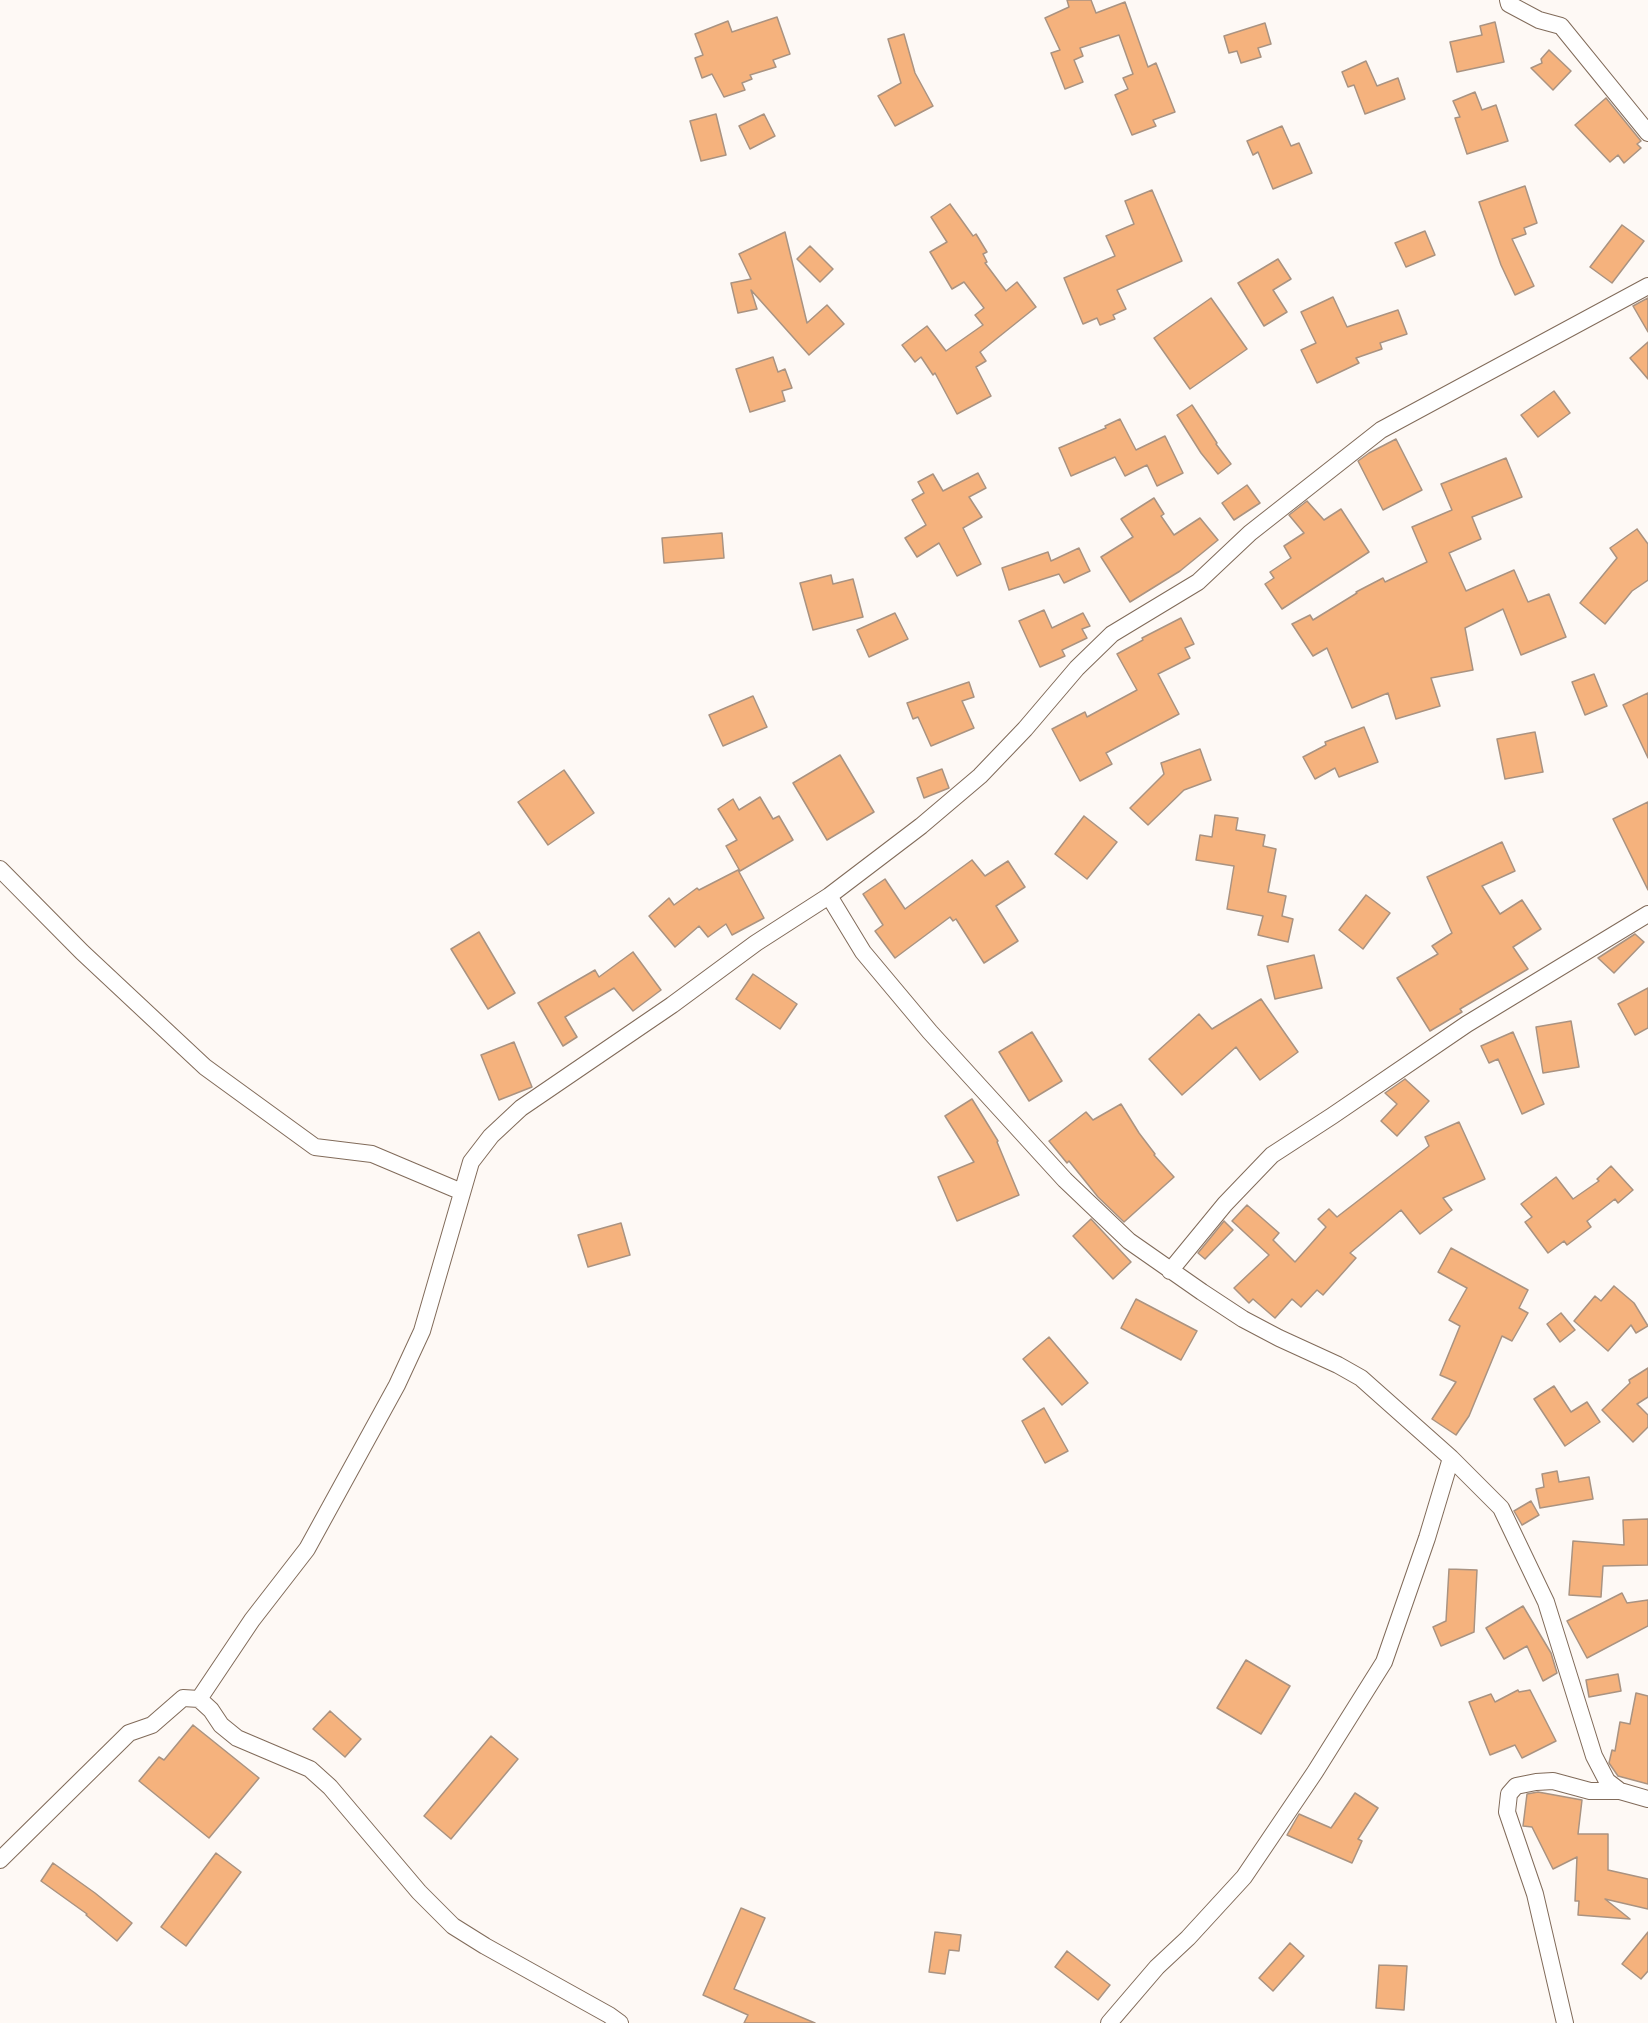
<!DOCTYPE html>
<style>
body{margin:0}
canvas{display:block;background:#fef9f5}
</style>
<canvas width="1648" height="2023"></canvas>
<script>
const context = document.querySelector('canvas').getContext('2d');
context.lineJoin = 'round';
function paint(path, color) { context.fillStyle = color; context.fill(path, 'evenodd'); }
const toPath = rows => new Path2D(rows.map(r => 'M' + r).join(''));
function trace(path, color, width, dash) { context.strokeStyle = color; context.lineWidth = width; context.lineCap = dash ? 'butt' : 'round'; context.setLineDash(dash || []); context.stroke(path); }
const building = toPath([
 [1067,0,1091,0,1096,13,1125,2,1148,67,1156,63,1175,112,1153,120,1156,126,1132,135,1115,95,1128,89,1123,78,1133,74,1119,35,1080,48,1083,56,1074,60,1083,82,1065,89,1051,53,1060,50,1045,18,1069,7,1067,0],
 [777,17,790,54,773,60,776,67,750,75,752,79,742,83,745,90,724,97,712,74,702,78,695,58,703,55,695,34,728,21,732,32,777,17],
 [1495,22,1504,62,1457,72,1450,42,1482,35,1480,26,1495,22],
 [1265,23,1271,44,1258,48,1261,57,1241,63,1237,51,1229,53,1224,36,1265,23],
 [904,34,915,73,933,106,895,126,878,96,901,83,888,39,904,34],
 [1549,50,1571,71,1553,90,1531,68,1542,63,1541,59,1549,50],
 [1366,61,1377,86,1398,78,1405,99,1365,114,1354,85,1348,87,1342,72,1366,61],
 [1475,92,1482,110,1496,105,1508,141,1467,154,1455,118,1460,117,1453,101,1475,92],
 [1606,98,1641,141,1637,144,1641,148,1624,163,1618,155,1610,162,1575,125,1606,98],
 [716,114,726,155,701,161,690,121,716,114],
 [764,114,775,136,750,149,739,126,764,114],
 [1282,126,1291,146,1299,143,1312,173,1273,189,1258,152,1253,155,1247,141,1282,126],
 [1525,186,1537,223,1524,228,1526,234,1512,239,1534,286,1515,295,1501,265,1479,202,1525,186],
 [1152,190,1182,261,1117,290,1126,309,1113,315,1115,319,1100,325,1097,318,1083,324,1064,278,1115,256,1106,236,1134,224,1125,201,1152,190],
 [950,204,973,236,976,234,987,252,983,254,987,262,985,263,1006,291,1017,282,1036,307,980,352,986,361,976,367,991,396,957,414,935,373,933,375,921,357,915,362,902,345,927,326,946,351,983,325,975,315,984,308,964,282,952,289,930,252,947,242,931,217,950,204],
 [1622,225,1644,241,1612,283,1590,267,1622,225],
 [1425,231,1435,255,1406,267,1395,243,1425,231],
 [785,232,807,323,827,305,844,324,809,355,751,290,757,309,738,313,731,283,751,279,739,254,785,232],
 [810,246,833,269,820,282,797,259,810,246],
 [1278,259,1291,279,1273,290,1287,312,1264,326,1238,283,1278,259],
 [1333,297,1347,327,1398,310,1407,334,1380,343,1382,349,1356,358,1359,363,1317,383,1301,350,1316,343,1301,312,1333,297],
 [1211,298,1247,349,1190,389,1154,338,1211,298],
 [1648,298,1648,332,1633,306,1648,298],
 [1648,342,1648,379,1630,358,1648,342],
 [773,357,778,372,785,369,792,388,782,391,785,401,750,412,736,369,773,357],
 [1554,391,1570,413,1538,437,1521,415,1554,391],
 [1192,405,1217,443,1216,444,1231,464,1218,474,1201,453,1177,415,1192,405],
 [1120,419,1136,450,1165,436,1183,473,1157,486,1147,465,1125,476,1115,457,1071,476,1059,448,1106,428,1105,426,1120,419],
 [1396,439,1422,490,1383,510,1358,461,1369,453,1396,439],
 [1506,458,1522,497,1472,517,1481,539,1449,553,1466,591,1514,570,1528,602,1549,594,1566,637,1521,655,1503,609,1465,628,1473,670,1431,678,1440,706,1396,719,1388,693,1352,708,1327,648,1313,656,1292,624,1310,615,1313,620,1357,593,1356,592,1383,578,1385,582,1427,562,1412,527,1452,510,1441,484,1506,458],
 [978,473,986,488,969,497,982,517,963,528,981,564,957,576,939,543,917,557,905,538,926,525,912,500,924,493,918,482,933,474,943,491,978,473],
 [1247,485,1260,503,1234,520,1222,503,1247,485],
 [1154,498,1164,514,1161,516,1174,535,1200,518,1218,540,1180,571,1130,602,1101,557,1133,537,1121,519,1154,498],
 [1307,501,1324,520,1341,509,1369,552,1282,609,1265,584,1274,578,1270,572,1291,558,1284,546,1304,533,1289,515,1307,501],
 [1637,529,1648,544,1648,580,1632,591,1605,624,1580,603,1617,558,1610,548,1637,529],
 [722,533,724,558,664,563,662,538,722,533],
 [1079,548,1090,571,1064,583,1059,574,1009,590,1002,568,1048,552,1051,561,1079,548],
 [831,575,833,584,853,579,863,617,813,630,800,583,831,575],
 [1044,610,1052,628,1083,613,1090,626,1082,629,1087,638,1062,650,1065,656,1040,667,1019,621,1044,610],
 [895,613,908,639,869,657,857,630,895,613],
 [1181,618,1194,644,1185,648,1190,658,1158,674,1179,714,1106,753,1112,764,1080,781,1052,729,1085,712,1087,717,1137,690,1117,654,1143,640,1142,638,1181,618],
 [1594,674,1607,706,1585,715,1572,682,1594,674],
 [969,682,974,697,962,701,974,728,931,746,918,717,913,719,907,703,969,682],
 [1648,693,1648,758,1623,705,1648,693],
 [753,696,767,727,723,746,709,715,753,696],
 [1364,727,1378,762,1339,777,1335,768,1315,779,1303,757,1326,745,1325,742,1364,727],
 [1535,732,1543,772,1505,779,1497,739,1535,732],
 [1200,749,1211,780,1184,790,1148,825,1130,808,1164,774,1161,763,1200,749],
 [840,755,874,812,827,840,793,783,840,755],
 [942,769,949,788,924,798,917,778,942,769],
 [564,770,594,813,548,845,518,802,564,770],
 [760,797,773,819,779,816,793,840,740,871,726,846,737,840,718,809,733,799,739,810,760,797],
 [1648,802,1648,890,1613,819,1648,802],
 [1215,815,1238,818,1236,830,1265,835,1263,846,1276,849,1268,892,1286,896,1282,916,1293,919,1288,942,1258,935,1263,916,1227,909,1234,866,1196,860,1200,835,1212,837,1215,815],
 [1084,816,1117,842,1087,879,1055,854,1084,816],
 [1502,842,1515,871,1482,886,1500,914,1522,900,1541,929,1513,947,1528,969,1460,1009,1462,1012,1430,1031,1397,978,1438,954,1432,946,1452,933,1427,877,1502,842],
 [972,860,985,876,1008,861,1025,887,996,906,1018,941,984,963,956,919,953,921,950,917,895,958,875,931,883,925,863,894,885,879,905,909,972,860],
 [738,870,764,918,732,935,726,924,708,937,699,926,675,947,649,916,669,898,674,905,697,888,699,890,738,870],
 [1366,895,1390,913,1363,949,1339,930,1366,895],
 [479,932,515,993,488,1009,451,949,479,932],
 [1635,934,1644,942,1614,973,1598,958,1635,934],
 [633,952,661,990,633,1011,614,988,565,1017,577,1037,563,1046,538,1003,595,970,599,977,633,952],
 [1314,955,1322,988,1275,999,1267,966,1314,955],
 [753,974,797,1004,780,1029,736,999,753,974],
 [1648,988,1648,1028,1635,1035,1618,1004,1648,988],
 [1261,999,1298,1052,1260,1080,1236,1047,1182,1095,1149,1059,1199,1014,1212,1029,1261,999],
 [1571,1021,1579,1067,1543,1073,1536,1027,1571,1021],
 [1032,1032,1062,1081,1029,1101,999,1052,1032,1032],
 [1513,1032,1544,1104,1522,1114,1498,1059,1489,1063,1481,1046,1513,1032],
 [514,1042,532,1087,499,1100,481,1055,514,1042],
 [1405,1079,1429,1101,1397,1136,1381,1121,1397,1104,1385,1093,1405,1079],
 [972,1099,998,1141,997,1142,1019,1195,957,1221,938,1177,974,1162,945,1116,972,1099],
 [1121,1104,1139,1133,1155,1154,1154,1155,1174,1177,1124,1222,1098,1197,1069,1161,1067,1163,1049,1141,1086,1112,1093,1120,1121,1104],
 [1459,1122,1485,1179,1443,1198,1452,1210,1420,1234,1401,1210,1350,1253,1356,1258,1323,1295,1317,1290,1301,1307,1292,1299,1275,1318,1253,1299,1249,1303,1234,1288,1269,1255,1232,1221,1247,1205,1279,1233,1273,1240,1295,1262,1326,1227,1318,1219,1329,1209,1337,1217,1429,1146,1425,1137,1459,1122],
 [1611,1166,1633,1190,1618,1203,1615,1199,1587,1221,1591,1227,1567,1245,1564,1241,1548,1253,1525,1222,1532,1217,1521,1204,1556,1177,1573,1199,1599,1181,1597,1179,1611,1166],
 [1091,1219,1131,1262,1113,1279,1073,1236,1091,1219],
 [1224,1221,1233,1230,1205,1259,1198,1253,1224,1221],
 [621,1223,630,1255,588,1267,578,1235,621,1223],
 [1451,1248,1528,1290,1519,1308,1528,1313,1512,1341,1502,1336,1469,1416,1456,1435,1432,1419,1456,1382,1440,1375,1460,1326,1449,1320,1467,1288,1438,1272,1451,1248],
 [1614,1286,1634,1303,1648,1326,1636,1333,1631,1325,1608,1351,1574,1321,1595,1296,1601,1301,1614,1286],
 [1136,1299,1197,1331,1181,1360,1121,1328,1136,1299],
 [1561,1313,1575,1330,1560,1342,1547,1324,1561,1313],
 [1049,1337,1088,1383,1062,1405,1023,1359,1049,1337],
 [1648,1368,1648,1397,1637,1404,1648,1415,1648,1427,1633,1442,1602,1410,1630,1383,1629,1380,1648,1368],
 [1554,1386,1571,1412,1587,1402,1600,1422,1565,1446,1534,1399,1554,1386],
 [1044,1408,1068,1451,1045,1463,1022,1421,1044,1408],
 [1557,1471,1559,1482,1589,1477,1593,1499,1540,1508,1536,1489,1544,1487,1542,1474,1557,1471],
 [1531,1501,1539,1515,1522,1525,1514,1511,1531,1501],
 [1648,1519,1648,1565,1603,1566,1601,1597,1569,1595,1573,1541,1624,1545,1623,1520,1648,1519],
 [1449,1569,1477,1570,1474,1632,1441,1646,1433,1627,1446,1621,1449,1569],
 [1622,1593,1627,1603,1648,1600,1648,1626,1587,1658,1567,1621,1622,1593],
 [1523,1606,1551,1653,1557,1673,1543,1681,1527,1646,1504,1659,1486,1628,1523,1606],
 [1246,1660,1290,1686,1261,1734,1217,1708,1246,1660],
 [1618,1674,1621,1691,1589,1697,1586,1680,1618,1674],
 [1518,1690,1519,1692,1530,1690,1556,1741,1522,1758,1515,1745,1490,1755,1469,1702,1491,1694,1495,1702,1518,1690],
 [1636,1693,1648,1696,1648,1784,1618,1776,1609,1763,1612,1750,1615,1751,1620,1722,1630,1724,1636,1693],
 [330,1711,361,1739,345,1757,313,1729,330,1711],
 [193,1725,259,1778,209,1838,139,1781,159,1757,164,1760,193,1725],
 [491,1736,518,1759,451,1839,424,1816,491,1736],
 [1538,1792,1582,1800,1578,1834,1608,1834,1608,1870,1648,1879,1648,1909,1605,1899,1630,1919,1578,1915,1579,1901,1575,1901,1577,1857,1553,1869,1532,1827,1523,1826,1527,1794,1538,1792],
 [1355,1793,1378,1808,1358,1839,1362,1841,1352,1863,1287,1835,1299,1814,1331,1828,1355,1793],
 [216,1853,241,1872,186,1946,161,1927,216,1853],
 [53,1863,95,1893,132,1923,117,1941,86,1915,87,1914,41,1881,53,1863],
 [741,1908,765,1918,734,1989,815,2023,744,2023,748,2015,703,1995,741,1908],
 [935,1932,961,1935,959,1951,949,1950,945,1974,929,1972,935,1932],
 [1648,1932,1648,1971,1641,1979,1622,1964,1648,1932],
 [1290,1943,1304,1956,1273,1991,1259,1978,1290,1943],
 [1067,1951,1110,1985,1098,2000,1055,1967,1067,1951],
 [1379,1965,1407,1966,1404,2010,1376,2008,1379,1965]
]);
const minor = toPath([
 [1508,0,1509,4,1539,20,1561,26,1648,133],
 [0,869,82,952,205,1067,315,1147,372,1154,462,1192],
 [829,896,863,952,930,1032,1065,1180,1129,1241,1202,1292,1243,1319,1279,1338,1338,1365,1361,1378,1451,1458,1501,1508,1546,1602,1594,1756,1607,1781,1620,1791,1648,1799],
 [1170,1271,1225,1204,1272,1155,1332,1116,1467,1024,1648,914],
 [199,1699,252,1620,307,1549,397,1385,422,1331,471,1162,491,1136,521,1108,672,1005,756,943,829,896,921,826,980,776,1025,729,1077,668,1112,634,1198,582,1250,533,1381,430,1648,286],
 [0,1860,129,1733,152,1725,183,1698,199,1699,211,1710,221,1725,237,1738,310,1769,330,1787,419,1892,453,1926,485,1946,609,2015,620,2023],
 [1109,2023,1157,1967,1188,1938,1244,1877,1315,1772,1384,1662,1427,1538,1451,1458],
 [1565,2023,1535,1894,1507,1812,1509,1794,1516,1786,1536,1782,1553,1781,1590,1791,1620,1791]
]);
paint(building, '#f5b27d');
trace(building, '#aa9381', 1.5);
trace(minor, '#816b5a', 18);
trace(minor, '#fff', 16);
</script>
